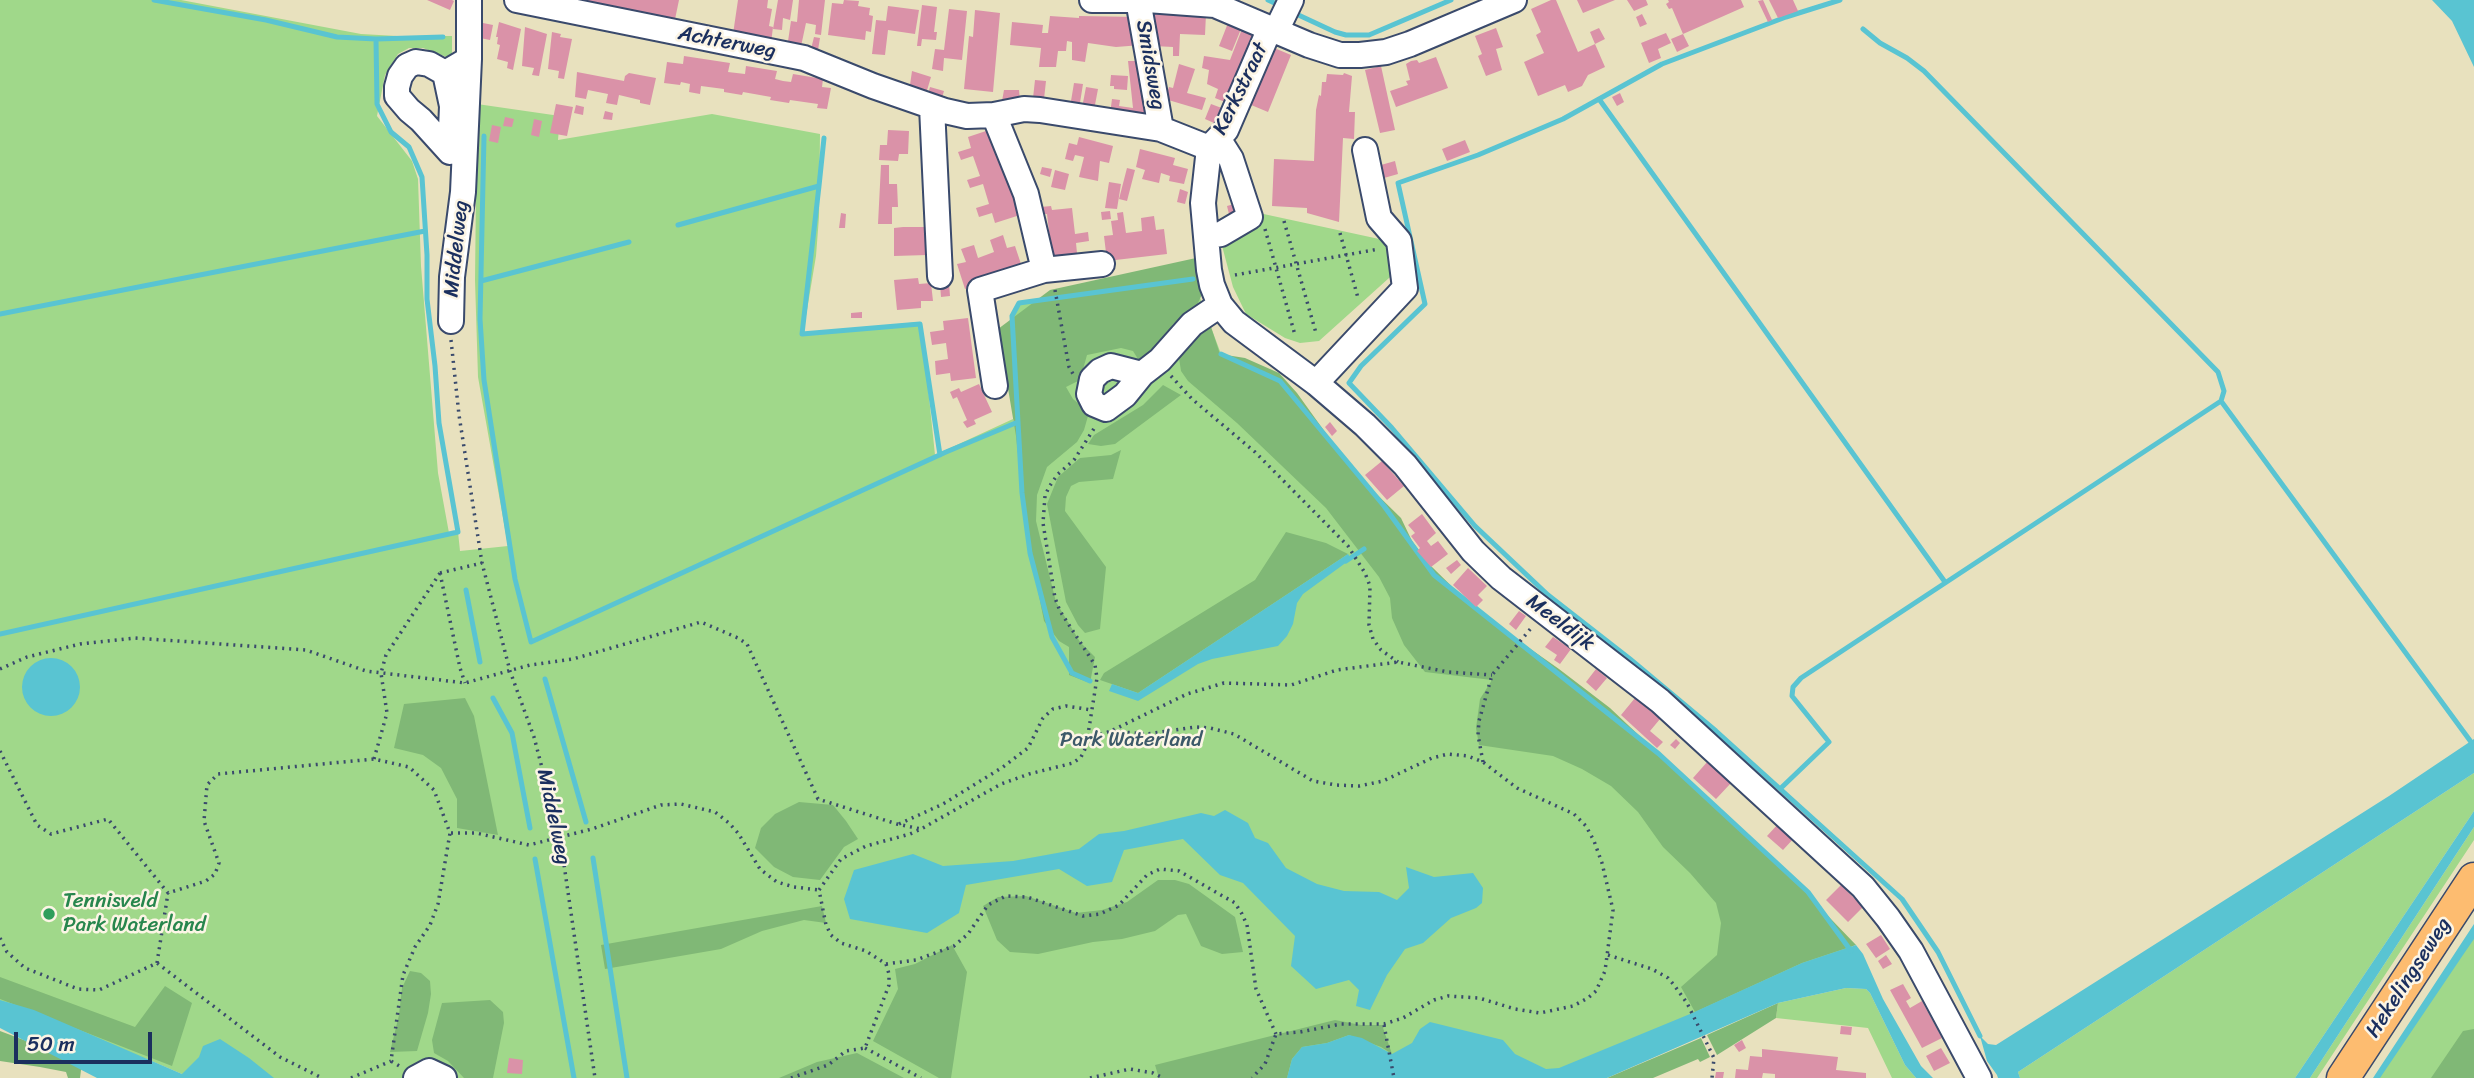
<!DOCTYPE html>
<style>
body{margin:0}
#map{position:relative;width:2474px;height:1078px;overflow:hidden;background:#e8e1be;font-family:Sriracha,sans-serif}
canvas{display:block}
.scale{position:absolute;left:14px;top:1032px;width:138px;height:32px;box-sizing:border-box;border:4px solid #1b2f5e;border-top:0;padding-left:9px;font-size:21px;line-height:24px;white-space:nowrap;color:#1b2f5e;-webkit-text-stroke:5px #fcf5e5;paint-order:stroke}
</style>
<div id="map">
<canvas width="2474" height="1078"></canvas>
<div class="scale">50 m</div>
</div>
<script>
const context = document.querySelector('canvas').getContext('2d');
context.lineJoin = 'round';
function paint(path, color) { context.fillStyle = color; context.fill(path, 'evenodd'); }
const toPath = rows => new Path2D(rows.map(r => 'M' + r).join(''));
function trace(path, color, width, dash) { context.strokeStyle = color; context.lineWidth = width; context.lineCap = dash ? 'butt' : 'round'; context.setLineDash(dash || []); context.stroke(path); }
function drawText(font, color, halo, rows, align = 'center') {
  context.font = font + ' Sriracha,sans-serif'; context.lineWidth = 5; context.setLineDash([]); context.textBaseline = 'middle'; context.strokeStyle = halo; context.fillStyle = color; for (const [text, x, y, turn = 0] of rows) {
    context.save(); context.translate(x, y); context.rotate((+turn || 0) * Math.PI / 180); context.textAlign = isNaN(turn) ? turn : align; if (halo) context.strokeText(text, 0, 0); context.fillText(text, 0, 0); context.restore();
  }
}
const green = toPath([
 [0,0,181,0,361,34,397,36,452,36,452,59,423,48,409,48,398,54,385,75,377,116,412,161,418,179,421,266,438,473,449,533,458,532,460,551,508,546,478,377,475,280,477,104,560,116,558,140,712,114,820,134,819,217,816,256,803,334,918,322,922,330,935,455,1013,419,1014,423,1018,422,1012,316,1019,303,1193,279,1221,354,1280,381,1434,575,1659,754,1808,892,1861,958,1558,1078,1467,1061,1364,1078,227,1078,182,1074,147,1059,0,1024],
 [1259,213,1393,242,1399,269,1319,341,1300,343,1285,338,1246,314,1233,287,1221,242],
 [2474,773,2474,811,2295,1078,2020,1078,2018,1072],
 [2474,827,2474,840,2317,1078,2310,1078],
 [2474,933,2474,1078,2377,1078],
 [1846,988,1866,989,1870,993,1905,1065,1916,1078,1892,1078,1868,1028,1776,1018,1778,1003]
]);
const forest = toPath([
 [1196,258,1204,290,1197,305,1173,324,1160,346,1151,356,1138,359,1133,351,1121,348,1087,355,1080,380,1066,387,1073,399,1080,405,1088,416,1084,430,1077,442,1047,467,1037,495,1036,521,1056,602,1080,642,1095,657,1090,683,1069,675,1069,647,1059,641,1044,621,1027,535,1016,436,998,329,1050,290],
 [1209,321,1220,354,1245,358,1279,373,1297,393,1353,471,1401,518,1412,541,1431,566,1478,612,1559,669,1610,708,1804,891,1856,945,1802,963,1695,1012,1681,987,1717,955,1721,923,1716,903,1690,873,1663,847,1638,812,1611,786,1582,769,1553,756,1479,745,1476,728,1480,699,1492,680,1425,672,1404,645,1392,618,1390,598,1379,577,1326,508,1237,423,1188,381,1181,371,1179,358,1187,340],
 [1163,385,1181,395,1115,444,1101,446,1088,444,1094,435,1143,405],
 [1121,450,1113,479,1079,482,1071,486,1066,497,1065,511,1106,567,1100,629,1085,633,1078,625,1066,602,1047,504,1058,477,1080,458,1111,455],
 [1286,532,1326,543,1348,554,1138,693,1100,680,1104,673,1255,580],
 [465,698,474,716,498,835,457,828,457,799,441,768,423,755,394,748,404,704],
 [799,802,833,805,846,821,858,839,844,847,820,880,793,877,774,867,755,848,761,828,775,814],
 [1158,880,1175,880,1189,884,1235,917,1243,952,1222,954,1201,946,1186,914,1178,915,1155,931,1122,939,1093,942,1038,954,1010,952,997,940,983,906,998,897,1026,896,1076,913,1102,910,1127,902],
 [822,906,826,923,804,920,762,931,721,949,605,969,601,945],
 [952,945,967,972,951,1078,939,1078,873,1041,898,989,895,969,915,964],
 [410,971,421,973,430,981,431,994,428,1013,417,1051,390,1052,399,1015,402,988],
 [0,977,135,1027,165,986,192,1003,172,1066,0,999],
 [490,1000,503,1012,504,1023,493,1078,464,1078,448,1061,434,1053,432,1040,442,1003],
 [1778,1003,1776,1018,1717,1055,1707,1035],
 [1335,1020,1361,1025,1382,1025,1392,1054,1381,1047,1349,1035,1327,1043,1302,1047,1292,1059,1287,1078,1159,1078,1155,1065],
 [2474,1029,2474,1078,2431,1078,2463,1031],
 [0,1031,82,1062,80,1078,68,1078,66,1072,40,1067,0,1061],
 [1701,1038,1710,1057,1700,1062,1698,1059,1653,1078,1607,1078],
 [857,1053,904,1078,779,1078,817,1062]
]);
const water = toPath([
 [2432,0,2474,0,2474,67,2452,21],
 [1348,554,1351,559,1303,594,1297,603,1293,624,1287,636,1278,646,1212,659,1198,664,1138,701,1109,691,1112,684,1138,693],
 '22 687a29 29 0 1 1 58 0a29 29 0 1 1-58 0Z',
 [2474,739,2474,773,2018,1072,2020,1078,1998,1078,1997,1075,1987,1061,1980,1036,1988,1044,1996,1045,2389,796],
 [1225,810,1248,823,1255,838,1268,843,1286,868,1317,884,1344,891,1379,892,1397,900,1409,888,1406,867,1434,877,1473,873,1483,888,1482,903,1476,908,1451,918,1423,943,1405,949,1387,975,1370,1010,1356,1006,1359,990,1349,980,1316,989,1291,966,1295,936,1243,883,1220,875,1183,839,1124,850,1112,882,1087,886,1059,869,966,885,959,913,927,933,850,919,844,899,854,870,913,854,943,866,1013,861,1079,849,1099,834,1124,831,1201,813,1214,816],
 [2474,811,2474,827,2310,1078,2295,1078],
 [2474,924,2474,939,2463,955,2380,1078,2373,1078],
 [1856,945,1863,954,1883,999,1921,1066,1933,1078,1916,1078,1905,1065,1870,993,1866,989,1846,988,1778,1003,1607,1078,1287,1078,1292,1059,1302,1047,1327,1043,1349,1035,1362,1038,1392,1054,1412,1043,1420,1029,1430,1022,1503,1040,1515,1054,1546,1069,1559,1068,1690,1014,1802,963],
 [0,1000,34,1010,182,1074,199,1057,203,1046,220,1039,249,1058,274,1078,97,1078,0,1028]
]);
const stream = toPath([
 [154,0,266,20,337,37,376,39,443,37],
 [1268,0,1281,6],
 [1840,0,1786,17,1662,64,1563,119,1478,155,1398,183,1425,304,1361,366,1349,383,1392,428,1475,526,1548,595,1630,659,1716,731,1902,899,1938,952,1980,1036],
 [1292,12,1335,32,1346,35,1369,35,1451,0],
 [1599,99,1945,582],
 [484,136,480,319,484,380,515,579,531,642,946,452,1018,422],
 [819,186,824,138],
 [678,225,819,186,802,334,920,324,940,455],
 [481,281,629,242],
 [0,314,425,231],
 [1221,354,1280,381,1384,506,1434,575,1659,754,1808,892,1851,951],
 [2221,401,2474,746],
 [1346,561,1364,549],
 [466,590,480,662],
 [0,634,458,532,439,423,435,366,427,299,427,255,422,177,409,147,391,132,377,104,376,39],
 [545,679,586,822],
 [1090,681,1072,673,1052,637,1030,553,1022,493,1012,316,1019,303,1193,279],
 [493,698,512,733,530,828],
 [1781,788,1829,742,1792,696,1793,687,1801,678,2221,401,2224,391,2218,372,1924,71,1907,58,1880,43,1863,29],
 [593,858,627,1078],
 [535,859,574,1078]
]);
const building = toPath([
 [427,0,452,0,454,1,450,10],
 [579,0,679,0,673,29,577,6],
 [738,0,768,0,767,8,772,9,769,26,773,27,771,43,733,34],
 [778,0,793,0,790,20,783,18,782,30,773,29],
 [799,0,825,0,821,35,815,34,816,25,806,23,800,51,787,48,791,21,797,22],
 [844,0,859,1,858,6,870,8,869,15,873,16,871,32,866,31,865,40,828,35,832,3,843,4],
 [1551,0,1556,0,1578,52,1595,44,1605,67,1588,75,1582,86,1568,92,1565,85,1538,96,1524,62,1544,53,1536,35,1541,32,1531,9],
 [1577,0,1615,0,1583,13],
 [1627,0,1646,0,1648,5,1634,11],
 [1668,0,1741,0,1744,7,1683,34,1672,8,1669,9,1666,4,1669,2],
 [1763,0,1772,20,1768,22,1758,1],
 [1769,0,1793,0,1798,11,1778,18],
 [922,5,937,7,934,32,937,32,936,40,922,39,921,46,917,46],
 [888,6,919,10,915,34,888,30,885,55,872,54,876,20,886,21],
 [949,9,967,11,962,60,944,58,943,71,932,69,935,49,944,50],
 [975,10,1000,13,993,92,964,89,969,36,973,37],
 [1172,12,1206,14,1205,35,1180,34,1179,56,1173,56,1173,47,1154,46,1150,13],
 [1642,14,1647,24,1640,27,1636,17],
 [1050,16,1079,18,1079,16,1137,17,1141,45,1116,47,1088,43,1085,62,1072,60,1072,42,1067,41,1066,51,1058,51,1056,67,1039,67,1041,48,1010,45,1012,22,1043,25,1042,33,1048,33],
 [499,22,521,29,513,70,507,68,508,62,497,59,500,45,497,44,498,37,496,37],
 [483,23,493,25,490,40,480,38],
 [1228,23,1241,29,1232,51,1219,46],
 [525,27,547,34,539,76,532,75,534,68,522,66],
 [1496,28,1503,47,1496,49,1502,70,1486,76,1478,56,1482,54,1475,36],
 [1599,28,1605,39,1595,44,1590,32],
 [1242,29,1258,35,1230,104,1215,98,1218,89,1207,84,1209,70,1202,68,1204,56,1230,60],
 [552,32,561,34,560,37,572,39,564,79,558,78,559,71,548,69],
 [1666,33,1671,43,1658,49,1661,58,1649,63,1641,43],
 [1683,34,1689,46,1677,52,1671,39],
 [814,37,820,38,818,50,811,49],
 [1267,45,1291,55,1268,112,1244,102],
 [684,56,730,63,728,72,745,74,746,66,777,71,775,79,783,81,791,82,793,74,823,79,822,87,831,88,827,109,817,108,818,104,790,100,789,103,770,100,771,97,743,92,742,95,724,92,724,89,701,86,700,94,689,92,690,84,681,82,680,85,664,83,667,62,683,64],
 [1436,57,1448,88,1396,107,1390,91,1408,85,1406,81,1410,80,1406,64,1411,61,1417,60,1419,63],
 [1128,61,1139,61,1148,116,1110,114,1112,99,1120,100,1119,106,1133,108],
 [1179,64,1195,69,1187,93,1206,98,1202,110,1165,99,1169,87,1173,88],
 [1381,66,1395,130,1380,133,1365,70],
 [912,71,931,77,925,97,909,92],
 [577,72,624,81,625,76,629,73,656,78,650,105,640,103,640,100,619,95,617,105,606,103,608,94,588,90,586,99,575,97],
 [1344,73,1352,76,1349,112,1355,112,1354,139,1343,138,1339,222,1307,213,1307,208,1272,206,1274,159,1314,161,1316,110,1319,95,1321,96,1322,82,1326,82,1327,74,1343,75],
 [1111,75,1128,76,1127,90,1114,89,1114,86,1110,86],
 [1035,80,1046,81,1044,99,1033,98],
 [1074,83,1083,84,1079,109,1070,107],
 [930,87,944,91,941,101,927,97],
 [1086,87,1098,89,1094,110,1082,108],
 [1004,90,1019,90,1020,101,1002,101],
 [1620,93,1624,102,1617,106,1612,97],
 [556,104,573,107,567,136,550,133],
 [1211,104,1227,110,1221,126,1205,119],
 [576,105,584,107,583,115,574,113],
 [605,111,613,113,612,120,603,119],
 [505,117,514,119,512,127,503,126],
 [534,119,542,121,539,137,531,135],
 [492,125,501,127,498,143,489,141],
 [992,129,1020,215,995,223,992,213,979,217,976,208,989,204,983,184,970,188,967,180,980,176,973,156,961,160,958,152,971,148,968,137],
 [888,130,909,131,908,154,899,154,898,161,879,160,880,145,887,145],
 [1079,137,1113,146,1109,163,1100,161,1098,181,1079,177,1084,157,1075,155,1073,161,1065,159,1069,143,1077,145],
 [1465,140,1470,152,1447,161,1442,149],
 [1140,149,1175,158,1173,165,1188,169,1184,184,1169,181,1170,176,1161,173,1159,183,1142,179,1145,170,1136,167],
 [1395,161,1398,174,1384,178,1381,165],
 [881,165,889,165,889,184,897,184,898,207,892,207,892,224,878,224],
 [1042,167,1052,169,1050,177,1040,174],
 [1127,168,1135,170,1127,201,1119,199],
 [1055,170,1069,174,1065,190,1051,187],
 [1109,182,1121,184,1117,209,1105,208],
 [1180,189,1188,192,1185,204,1177,202],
 [1234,204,1238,216,1230,218,1227,206],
 [1051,206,1052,210,1072,208,1075,234,1088,232,1089,241,1076,243,1077,253,1052,257,1047,214,1042,214,1041,207],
 [1110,211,1111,219,1102,220,1101,212],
 [1123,212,1126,233,1142,231,1141,218,1154,216,1156,230,1164,229,1167,254,1107,261,1104,236,1113,235,1111,221,1118,220,1117,213],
 [841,213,846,214,845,228,839,228],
 [903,227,927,227,927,255,894,256,894,228],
 [1003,235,1007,248,1015,246,1023,270,965,289,957,264,966,262,961,249,974,245,978,258,994,252,990,240],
 [918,278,919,284,931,283,933,301,921,301,921,308,897,310,894,280],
 [949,283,950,296,941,297,940,284],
 [862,312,862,318,851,318,851,313],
 [968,318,976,378,951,381,950,373,936,375,935,361,948,359,946,343,932,345,930,332,944,330,943,321],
 [979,384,992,412,974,420,976,424,967,428,963,422,967,420,957,397,953,399,950,392,959,388,961,392],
 [1330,422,1337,431,1332,436,1325,427],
 [1382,461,1404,486,1387,500,1365,475],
 [1422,514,1436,533,1427,541,1431,546,1438,541,1448,554,1431,567,1417,551,1420,548,1411,536,1415,533,1408,525],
 [1457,560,1461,565,1451,574,1446,568],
 [1468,568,1487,586,1478,595,1483,600,1476,607,1453,585],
 [1519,611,1526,616,1516,630,1509,624],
 [1553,637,1571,649,1560,664,1554,660,1557,655,1545,647],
 [1596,669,1607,678,1596,691,1586,682],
 [1635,698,1660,719,1650,731,1663,742,1657,748,1621,715],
 [1676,739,1680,743,1675,749,1670,745],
 [1708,761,1731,783,1716,799,1693,778],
 [1779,823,1795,837,1783,850,1767,836],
 [1841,885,1863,907,1848,922,1826,900],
 [1881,935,1890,949,1876,958,1866,944],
 [1886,955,1892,964,1883,969,1878,961],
 [1903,984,1911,998,1906,1001,1910,1008,1922,1001,1942,1038,1922,1048,1890,990],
 [1841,1026,1852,1027,1851,1035,1840,1034],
 [1742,1040,1746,1048,1739,1052,1734,1045],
 [1941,1048,1950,1063,1934,1071,1926,1056],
 [1762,1049,1838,1057,1836,1070,1866,1073,1866,1078,1775,1078,1775,1074,1763,1073,1762,1078,1735,1078,1736,1069,1748,1070,1750,1056,1762,1057],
 [509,1058,523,1060,522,1074,507,1073],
 [1716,1072,1724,1072,1723,1078,1715,1078]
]);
const path = toPath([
 [1284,221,1316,333],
 [1265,229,1295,335],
 [1340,233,1358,298],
 [1235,275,1379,249],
 [1055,290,1069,367,1073,374],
 [451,340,459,415,482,563,510,671,534,737,560,837,595,1078],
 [1171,376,1192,399,1255,452,1348,546,1365,573,1370,586,1369,625,1373,639,1381,650,1398,662],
 [440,573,460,668,465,683],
 [440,573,482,563],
 [0,669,27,657,80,644,135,638,306,650,366,671,465,683,530,665,573,659,701,622,738,638,747,644,818,799,897,824,921,829],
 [1113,730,1187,694,1224,683,1291,685,1337,670,1398,662,1448,672,1492,675],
 [1087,739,1111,731,1147,734,1196,727,1210,728,1234,734,1313,781,1336,785,1359,786,1383,781,1432,758,1448,754,1468,756,1483,762,1517,788,1574,814,1586,826,1594,841,1602,863,1613,910,1605,971,1596,991,1588,998,1573,1006,1540,1013,1515,1009,1479,998,1448,996,1434,1000,1403,1018,1384,1024,1341,1024,1300,1032,1276,1034,1265,1064,1252,1078],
 [0,751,37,825,51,834,108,819,168,893,206,881,215,874,219,863,204,821,207,785,218,774,374,759,409,767,434,790,450,833,438,904,430,925,415,947,403,975,391,1061,401,1067],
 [374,759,387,713,381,673,386,655,440,573],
 [1483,762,1478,735,1479,721,1492,675,1532,627],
 [899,824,943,804,1003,767,1028,748,1043,718,1053,709,1066,706,1092,710],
 [451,833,476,833,529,845,592,829,661,805,681,804,715,812,729,823,738,833,760,869,777,882,794,887,819,890],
 [0,938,7,952,25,968,78,989,99,990,157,963,280,1057,322,1078],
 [1608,955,1652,969,1668,978,1674,985,1687,1003,1714,1058,1712,1078],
 [157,963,168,893],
 [886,964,916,960,954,946,968,934,988,905,1006,896,1027,897,1083,916,1100,914,1119,905,1147,875,1160,869,1179,871,1235,903,1242,914,1247,925,1256,989,1276,1034],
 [1384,1025,1394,1078],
 [865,1048,921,1078],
 [351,1078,391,1061],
 [791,1078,828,1065,846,1051,865,1048,889,985,889,974,886,964,866,951,841,943,831,935,826,925,819,890,841,859,866,846,910,834,921,829,1001,784,1029,774,1073,763,1081,757,1086,747,1097,678,1095,665,1060,611,1055,598,1043,523,1045,496,1049,487,1058,474,1074,460,1095,427],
 [1090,1078,1130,1069,1153,1073,1163,1078]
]);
const minor = toPath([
 [517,0,804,58,873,86,945,111,967,116,994,115,1024,109,1040,110,1161,129,1209,148],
 [1092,0,1145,0],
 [1138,0,1161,129],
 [1147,0,1215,5,1309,45,1340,55,1360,55,1386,52,1410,44,1514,0],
 [1276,31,1291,0],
 [445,73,452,106,450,152,421,120,409,110,397,96,397,87,400,76,407,66,416,62,429,64,445,73,469,59],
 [932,107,940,276],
 [994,115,1026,194,1044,270,980,290,995,386],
 [1209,148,1203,203,1209,270,1212,285,1220,305,1234,322,1316,383,1365,425,1405,465,1473,551,1501,578,1660,701,1863,887,1888,918,1911,951,1979,1078],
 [1209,148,1226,130,1270,28],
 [1207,236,1221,234,1250,217,1231,159,1219,140],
 [1044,270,1102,264],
 [451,321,452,277,463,192,469,59,469,0],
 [1142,374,1111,366,1100,371,1092,379,1089,394,1094,404,1106,409,1125,395,1142,374,1160,360,1192,324,1220,305],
 [1316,383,1405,288,1399,241,1379,218,1365,150],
 [416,1078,429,1071,444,1078]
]);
const major = toPath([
 [2343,1078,2474,879]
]);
const markers = [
 [49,914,7,"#2e9e5b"]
];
const streetNames = [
 ["Achterweg",727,43,11],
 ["Smidsweg",1150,65,80],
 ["Kerkstraat",1241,89,-64],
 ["Middelweg",457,249,-84],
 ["Meeldijk",1560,623,37],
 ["Middelweg",553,817,78],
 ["Hekelingseweg",2409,978,-57]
];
const parkNames = [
 ["Park Waterland",1131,741]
];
const leisureNames = [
 ["Tennisveld",63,902],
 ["Park Waterland",63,926]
];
paint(green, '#a0d88a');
paint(forest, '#80b876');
paint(water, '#59c4d2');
trace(stream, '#59c4d2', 5);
paint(building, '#da92a8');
trace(minor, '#3a4a6c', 28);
trace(major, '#3a4a6c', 35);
trace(path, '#3a4a6c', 3.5, [2, 5]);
trace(minor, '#fff', 24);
trace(major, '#fdbc70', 32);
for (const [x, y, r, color] of markers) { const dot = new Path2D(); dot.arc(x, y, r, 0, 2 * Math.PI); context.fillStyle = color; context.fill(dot); trace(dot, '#fcf5e5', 2.5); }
drawText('21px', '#1b2f5e', '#fcf5e5', streetNames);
drawText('21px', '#3c5969', '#fcf5e5', parkNames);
drawText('21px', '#27864d', '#fcf5e5', leisureNames, 'left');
</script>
